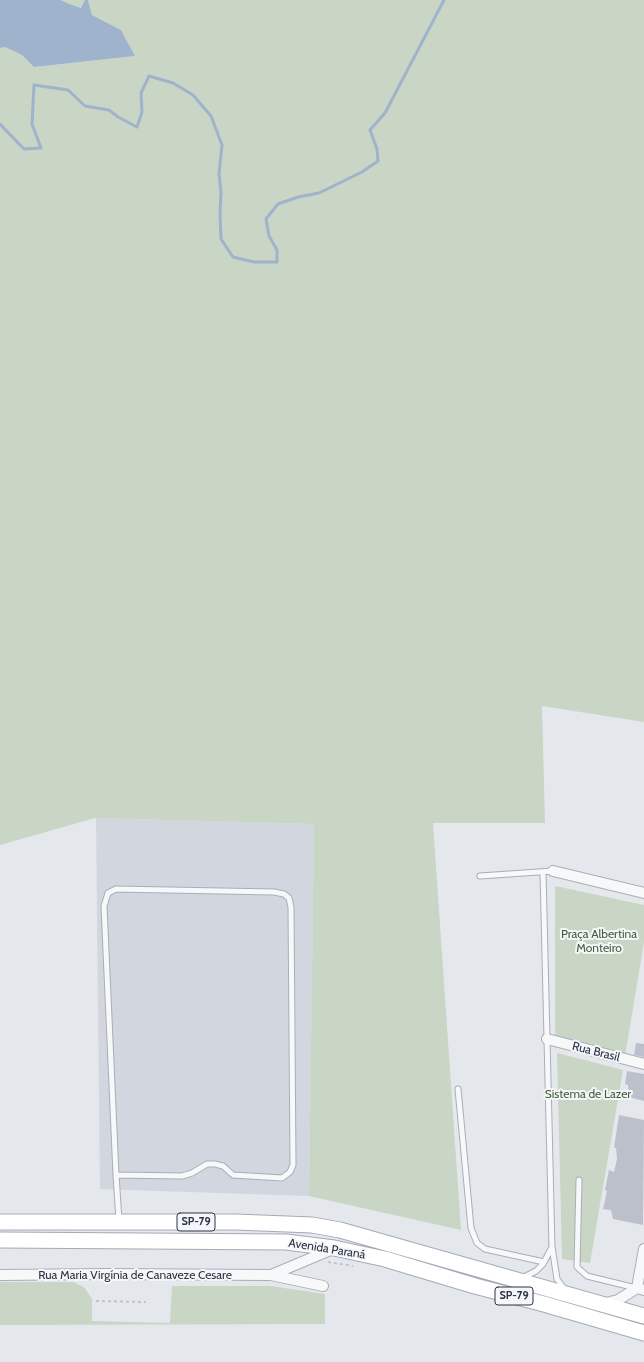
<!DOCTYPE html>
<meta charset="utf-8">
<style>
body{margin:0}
canvas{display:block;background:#e4e7ec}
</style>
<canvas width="644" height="1362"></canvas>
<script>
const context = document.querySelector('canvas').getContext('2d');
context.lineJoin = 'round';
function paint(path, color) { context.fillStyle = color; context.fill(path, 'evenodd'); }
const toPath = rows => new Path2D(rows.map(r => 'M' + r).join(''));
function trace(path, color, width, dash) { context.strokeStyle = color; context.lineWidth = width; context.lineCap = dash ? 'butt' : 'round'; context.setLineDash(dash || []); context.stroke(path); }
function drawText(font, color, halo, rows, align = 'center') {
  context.font = font + ' Cabin,sans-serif'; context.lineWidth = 4; context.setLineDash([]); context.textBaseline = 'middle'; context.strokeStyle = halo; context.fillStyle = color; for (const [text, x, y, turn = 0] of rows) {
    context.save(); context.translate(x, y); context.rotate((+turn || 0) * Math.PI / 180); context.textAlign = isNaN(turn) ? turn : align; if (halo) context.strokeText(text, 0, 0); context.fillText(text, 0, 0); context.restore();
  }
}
const built = toPath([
 [96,818,314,824,309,1196,100,1189]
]);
const green = toPath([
 [61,0,85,0,82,8,67,3],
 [88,0,644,0,644,722,542,706,545,823,433,823,461,1230,309,1196,314,824,95,818,0,845,0,48,5,47,22,55,34,67,135,56,121,30,92,15],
 [555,886,644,905,644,942,625,1056,555,1038],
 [557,1053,623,1070,590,1263,562,1259],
 [0,1282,73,1282,84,1287,92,1299,92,1321,170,1323,172,1286,270,1286,325,1294,325,1324,0,1325]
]);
const water = toPath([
 [0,0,61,0,67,3,81,8,85,0,88,0,92,15,121,30,135,56,34,67,22,55,5,47,0,48]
]);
const stream = toPath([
 [0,124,24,149,41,148,32,124,34,85,68,90,85,106,109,110,118,117,137,127,142,112,141,93,149,76,173,83,193,95,211,116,222,145,219,174,221,192,220,214,221,239,233,257,254,262,277,262,277,250,269,236,266,219,278,204,298,197,319,193,362,172,378,161,377,149,370,130,385,113,444,0]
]);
const building = toPath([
 [636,1043,644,1044,644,1057,634,1055],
 [627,1071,644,1074,644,1101,629,1097,628,1085,625,1084],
 [619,1115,644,1120,643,1225,613,1219,611,1210,603,1209,607,1191,605,1190,609,1170,614,1172,617,1159,616,1148,614,1148]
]);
const path = toPath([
 [328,1262,353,1266],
 [96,1301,146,1302]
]);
const lane = toPath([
 [543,872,552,1247,557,1279,565,1290],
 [480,876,553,871],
 [458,1089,471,1228,477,1243,485,1249,544,1262],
 [116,1175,182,1176,192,1173,207,1164,215,1164,223,1166,233,1175,282,1178,290,1172,293,1165,291,907,289,898,284,894,274,892,116,889,108,893,104,906,116,1175,119,1220],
 [579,1180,577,1267,587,1276,636,1288],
 [522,1278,536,1271,543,1264,552,1247]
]);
const street = toPath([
 [553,871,644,893],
 [547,1039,644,1064],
 [0,1275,107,1274,271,1275,323,1286],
 [271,1275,333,1249],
 [637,1288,644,1249],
 [606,1303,618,1300,637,1288,644,1290]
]);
const primary = toPath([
 [0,1222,236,1222,312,1225,340,1230,644,1316],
 [0,1240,286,1242,334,1248,385,1259,475,1286,544,1304,644,1333]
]);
const shields = [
 [196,1222,38],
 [514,1296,38]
];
const shieldNames = [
 ["SP-79",196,1222],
 ["SP-79",514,1296]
];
const parkNames = [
 ["Praça Albertina",599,934],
 ["Monteiro",599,948],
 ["Sistema de Lazer",588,1094]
];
const streetNames = [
 ["Rua Brasil",596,1052,14],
 ["Avenida Paraná",327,1249,9],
 ["Rua Maria Virgínia de Canaveze Cesare",135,1275]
];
paint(built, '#d2d6de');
paint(green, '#c9d6c5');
paint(water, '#9fb4cc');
trace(stream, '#9fb4cc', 3);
paint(building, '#bbc0ca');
trace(lane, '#a9aeb7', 7);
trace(street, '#a9aeb7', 12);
trace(primary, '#a3abb8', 17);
trace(path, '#c2c5cb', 2, [3, 3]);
trace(lane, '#f7f8fa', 5);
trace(street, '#f7f8fa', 10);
trace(primary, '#fff', 15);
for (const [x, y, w] of shields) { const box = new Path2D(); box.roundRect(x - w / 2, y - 9, w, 18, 3); context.fillStyle = '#f4f6f9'; context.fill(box); trace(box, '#2b3445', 1); }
drawText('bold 11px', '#2b3445', null, shieldNames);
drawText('12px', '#3f6138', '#f4f6f9', parkNames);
drawText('12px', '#2b3445', '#f4f6f9', streetNames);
</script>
